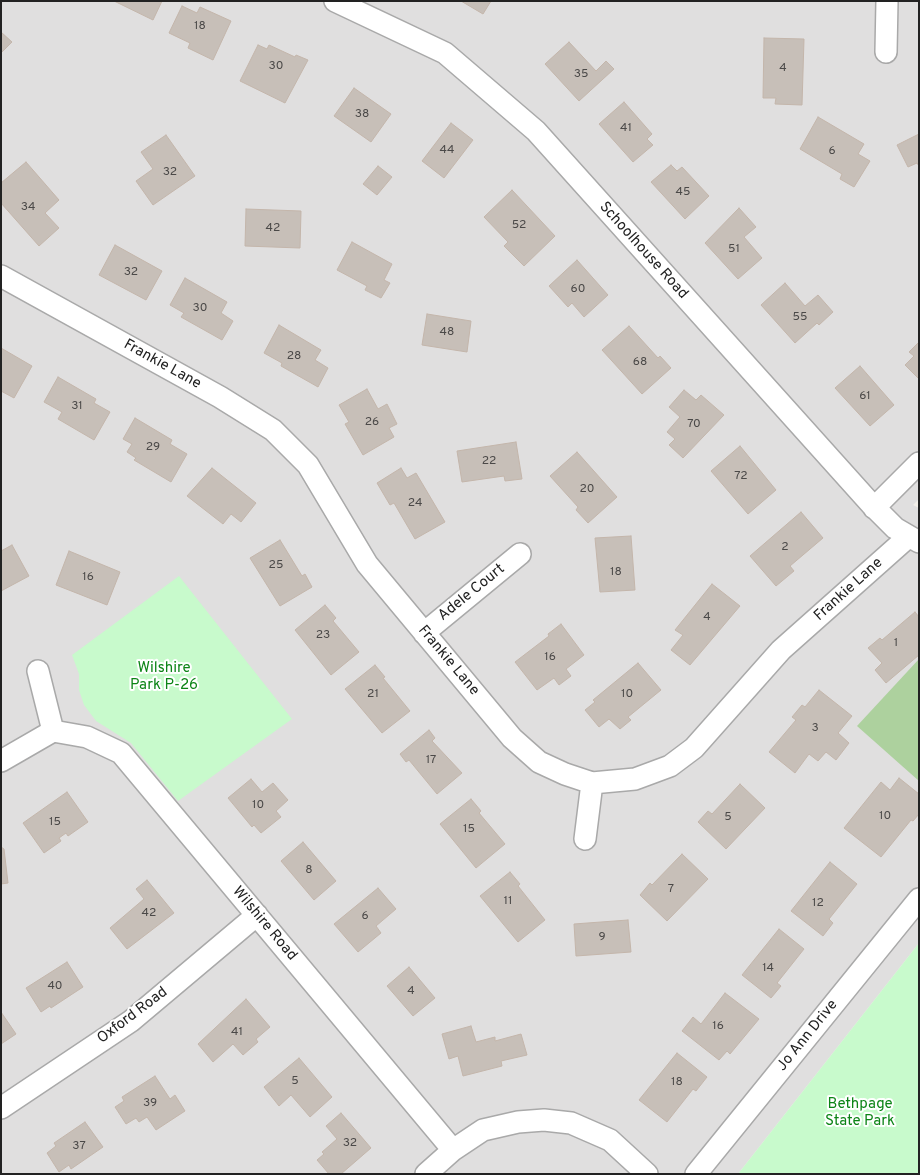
<!DOCTYPE html>
<style>
body{margin:0}
#map{position:relative;width:920px;height:1175px;overflow:hidden;background:#f2efe9;font-family:Overpass,sans-serif}
canvas{display:block}
.frame{position:absolute;inset:0;border:2px solid #222;pointer-events:none}
</style>
<div id="map">
<canvas width="920" height="1175"></canvas>
<div class="frame"></div>
</div>
<script>
const context = document.querySelector('canvas').getContext('2d');
context.lineJoin = 'round';
function paint(path, color) { context.fillStyle = color; context.fill(path, 'evenodd'); }
const toPath = rows => new Path2D(rows.map(r => 'M' + r).join(''));
function trace(path, color, width, dash) { context.strokeStyle = color; context.lineWidth = width; context.lineCap = dash ? 'butt' : 'round'; context.setLineDash(dash || []); context.stroke(path); }
function drawText(font, color, halo, rows, align = 'center') {
  context.font = font + ' Overpass,sans-serif'; context.lineWidth = 4; context.setLineDash([]); context.textBaseline = 'middle'; context.strokeStyle = halo; context.fillStyle = color; for (const [text, x, y, turn = 0] of rows) {
    context.save(); context.translate(x, y); context.rotate((+turn || 0) * Math.PI / 180); context.textAlign = isNaN(turn) ? turn : align; if (halo) context.strokeText(text, 0, 0); context.fillText(text, 0, 0); context.restore();
  }
}
const residential = toPath([
 [1,1,919,1,919,499,913,505,919,508,919,943,738,1174,1,1174]
]);
const forest = toPath([
 [919,659,919,781,857,726]
]);
const park = toPath([
 [179,576,292,719,178,801,131,743,96,721,84,705,79,690,79,674,72,655],
 [919,943,919,1174,738,1174]
]);
const building = toPath([
 [114,1,162,1,153,20,114,1],
 [461,1,491,1,483,14,461,1],
 [182,6,197,13,200,7,231,21,213,60,188,48,190,43,169,33,182,6],
 [1,32,12,42,1,53,1,32],
 [764,38,804,39,802,105,775,104,776,98,763,98,764,38],
 [569,42,596,71,606,61,614,69,579,101,545,64,569,42],
 [258,45,267,49,269,45,295,57,296,55,308,60,285,103,240,81,258,45],
 [354,88,391,114,371,142,334,116,354,88],
 [624,102,652,134,647,139,653,145,633,162,599,124,624,102],
 [818,117,864,144,858,154,870,161,854,187,840,179,842,174,800,149,818,117],
 [451,123,473,140,444,178,422,161,451,123],
 [919,134,919,166,917,163,908,167,897,145,919,134],
 [166,135,195,176,153,205,136,181,153,169,141,152,166,135],
 [26,162,59,200,45,213,59,228,39,246,1,203,1,183,26,162],
 [671,165,677,171,682,167,709,196,685,219,651,182,671,165],
 [378,166,392,177,377,195,363,184,378,166],
 [512,190,555,236,524,266,504,246,508,242,484,217,512,190],
 [739,208,756,227,744,237,762,258,738,279,705,243,739,208],
 [246,209,301,211,300,248,245,246,246,209],
 [352,242,392,264,384,280,390,283,381,298,365,290,367,286,337,270,352,242],
 [115,245,162,271,146,300,99,275,115,245],
 [577,260,608,295,584,317,572,303,568,307,549,286,577,260],
 [185,278,227,302,221,313,233,321,222,340,181,317,184,313,170,305,185,278],
 [785,283,805,306,818,295,833,312,819,325,817,323,795,343,761,305,785,283],
 [427,314,471,321,467,352,422,345,427,314],
 [279,325,321,350,315,360,328,368,318,387,281,366,282,363,264,353,279,325],
 [629,326,658,358,660,356,671,368,642,394,602,350,629,326],
 [919,342,919,379,905,365,914,356,909,352,919,342],
 [1,348,32,366,14,398,1,391,1,348],
 [860,366,894,405,870,426,835,388,860,366],
 [58,377,96,399,94,403,110,412,94,440,58,419,62,412,44,402,58,377],
 [367,389,378,409,387,404,397,424,389,428,394,437,363,455,345,424,349,422,339,405,367,389],
 [684,390,696,400,701,395,724,415,683,458,669,445,675,439,667,432,680,417,669,407,684,390],
 [135,418,172,440,170,444,187,454,171,482,134,460,136,458,127,452,132,444,123,439,135,418],
 [516,442,522,479,505,481,504,476,462,482,457,451,516,442],
 [740,446,776,490,748,514,711,471,740,446],
 [577,452,617,497,588,523,576,510,578,507,550,476,577,452],
 [212,468,256,503,241,522,231,514,223,524,187,496,212,468],
 [401,468,407,478,416,473,445,522,415,539,394,503,390,505,377,483,401,468],
 [801,512,823,538,790,566,794,571,776,586,750,556,801,512],
 [631,536,635,590,600,592,595,538,631,536],
 [280,540,302,576,305,574,312,587,280,606,250,558,280,540],
 [12,545,29,576,1,591,1,551,12,545],
 [69,551,120,572,107,605,56,585,69,551],
 [712,584,740,606,690,665,671,650,683,635,675,630,712,584],
 [325,605,336,618,333,621,359,652,331,675,295,630,325,605],
 [915,612,919,617,919,655,886,683,875,670,882,663,868,648,880,638,882,640,915,612],
 [561,624,584,655,566,669,571,676,559,685,554,678,537,690,515,662,549,636,548,634,561,624],
 [638,663,661,690,628,717,631,720,620,729,609,719,599,727,585,710,595,702,593,700,638,663],
 [375,665,385,677,383,678,410,711,382,733,345,689,375,665],
 [819,690,852,716,838,733,849,743,836,760,826,752,818,761,809,754,795,773,769,752,796,720,792,717,802,705,805,707,819,690],
 [429,730,435,738,432,741,462,773,437,794,409,760,406,762,400,754,429,730],
 [899,778,919,794,919,814,913,821,911,820,881,857,844,828,881,782,890,790,899,778],
 [251,779,262,792,273,783,288,800,276,811,281,817,261,833,254,825,252,827,228,798,251,779],
 [740,784,765,808,726,849,698,822,708,811,712,814,740,784],
 [67,792,88,822,68,836,66,833,59,838,61,841,44,853,23,823,67,792],
 [471,799,481,811,479,813,505,844,476,868,440,824,471,799],
 [303,842,336,881,314,900,281,861,303,842],
 [1,847,4,849,8,883,1,884,1,847],
 [682,854,708,879,667,921,640,895,650,883,652,885,682,854],
 [830,862,857,884,829,919,833,923,823,936,791,911,830,862],
 [510,872,520,884,518,886,545,920,518,942,480,896,510,872],
 [147,880,174,913,127,949,110,928,144,899,136,889,147,880],
 [378,888,396,909,376,926,381,933,358,952,334,924,378,888],
 [628,920,631,952,576,956,574,924,628,920],
 [779,929,804,949,777,983,781,986,771,998,742,975,779,929],
 [67,962,83,987,51,1008,50,1006,41,1012,26,988,67,962],
 [409,967,435,998,413,1016,387,986,409,967],
 [725,993,759,1019,730,1054,727,1051,719,1060,682,1031,693,1017,701,1024,725,993],
 [246,999,270,1027,256,1039,258,1042,243,1055,233,1044,213,1062,198,1044,246,999],
 [1,1012,16,1034,1,1044,1,1012],
 [471,1026,476,1042,495,1037,495,1041,521,1034,527,1055,501,1061,502,1066,463,1076,458,1056,449,1059,442,1034,471,1026],
 [677,1053,707,1077,696,1091,693,1089,667,1122,639,1100,677,1053],
 [299,1058,332,1097,310,1117,291,1095,279,1106,264,1087,299,1058],
 [155,1076,170,1099,175,1095,185,1111,156,1130,147,1117,139,1122,136,1118,126,1124,115,1107,124,1101,122,1097,155,1076],
 [341,1113,371,1148,341,1174,329,1174,317,1160,324,1154,322,1152,337,1139,326,1126,341,1113],
 [85,1122,103,1147,71,1169,69,1165,59,1172,47,1153,56,1146,54,1143,85,1122]
]);
const minor = toPath([
 [335,1,445,53,536,131,871,504,895,528,919,542],
 [886,52,887,1],
 [1,276,220,397,273,430,308,465,367,564,512,738,539,762,565,774,592,783,635,779,670,766,694,748,781,650,907,538],
 [874,508,919,463],
 [424,633,520,554],
 [38,671,53,731],
 [53,731,87,737,121,753,453,1150],
 [1,761,53,731],
 [585,839,592,783],
 [1,1108,131,1021,257,915],
 [426,1174,453,1150,483,1130,518,1122,544,1120,571,1123,610,1140,647,1174],
 [696,1174,919,899]
]);
const numberNames = [
 ["18",200,27],
 ["30",276,67],
 ["4",783,69],
 ["35",581,75],
 ["38",362,115],
 ["41",626,129],
 ["44",447,151],
 ["6",832,152],
 ["32",170,173],
 ["45",683,193],
 ["34",28,208],
 ["52",519,226],
 ["42",273,229],
 ["51",734,250],
 ["32",131,273],
 ["60",578,290],
 ["30",200,309],
 ["55",800,318],
 ["48",447,333],
 ["28",294,357],
 ["68",640,363],
 ["61",865,397],
 ["31",77,407],
 ["26",372,423],
 ["70",694,425],
 ["29",153,448],
 ["22",489,462],
 ["72",741,477],
 ["20",587,490],
 ["24",415,504],
 ["2",785,548],
 ["25",276,566],
 ["18",616,573],
 ["16",88,578],
 ["4",707,618],
 ["23",323,636],
 ["1",896,644],
 ["16",550,658],
 ["21",373,695],
 ["10",627,695],
 ["3",815,729],
 ["17",431,761],
 ["10",258,806],
 ["10",885,817],
 ["5",728,818],
 ["15",55,823],
 ["15",469,830],
 ["8",309,871],
 ["7",671,890],
 ["11",508,902],
 ["12",818,904],
 ["42",149,914],
 ["6",365,917],
 ["9",602,938],
 ["14",768,969],
 ["40",55,987],
 ["4",411,992],
 ["16",718,1027],
 ["41",237,1033],
 ["5",295,1082],
 ["18",677,1083],
 ["39",150,1104],
 ["32",350,1144],
 ["37",79,1147]
];
const streetNames = [
 ["Schoolhouse Road",643,251,48],
 ["Frankie Lane",162,365,29],
 ["Frankie Lane",849,590,-42],
 ["Adele Court",472,593,-39],
 ["Frankie Lane",448,661,50],
 ["Wilshire Road",264,924,50],
 ["Oxford Road",133,1016,-37],
 ["Jo Ann Drive",808,1036,-51]
];
const parkNames = [
 ["Wilshire",164,669],
 ["Park P-26",164,686],
 ["Bethpage",860,1105],
 ["State Park",860,1122]
];
paint(residential, '#e0dfdf');
paint(forest, '#add19e');
paint(park, '#c8facc');
paint(building, '#c7bfb8');
trace(building, '#c4b6ab', 1);
trace(minor, '#a9a9a9', 24);
trace(minor, '#fff', 21);
drawText('12px', '#4b4948', null, numberNames);
drawText('15px', '#222', '#fff', streetNames);
drawText('15px', '#0c8416', '#fff', parkNames);
</script>
